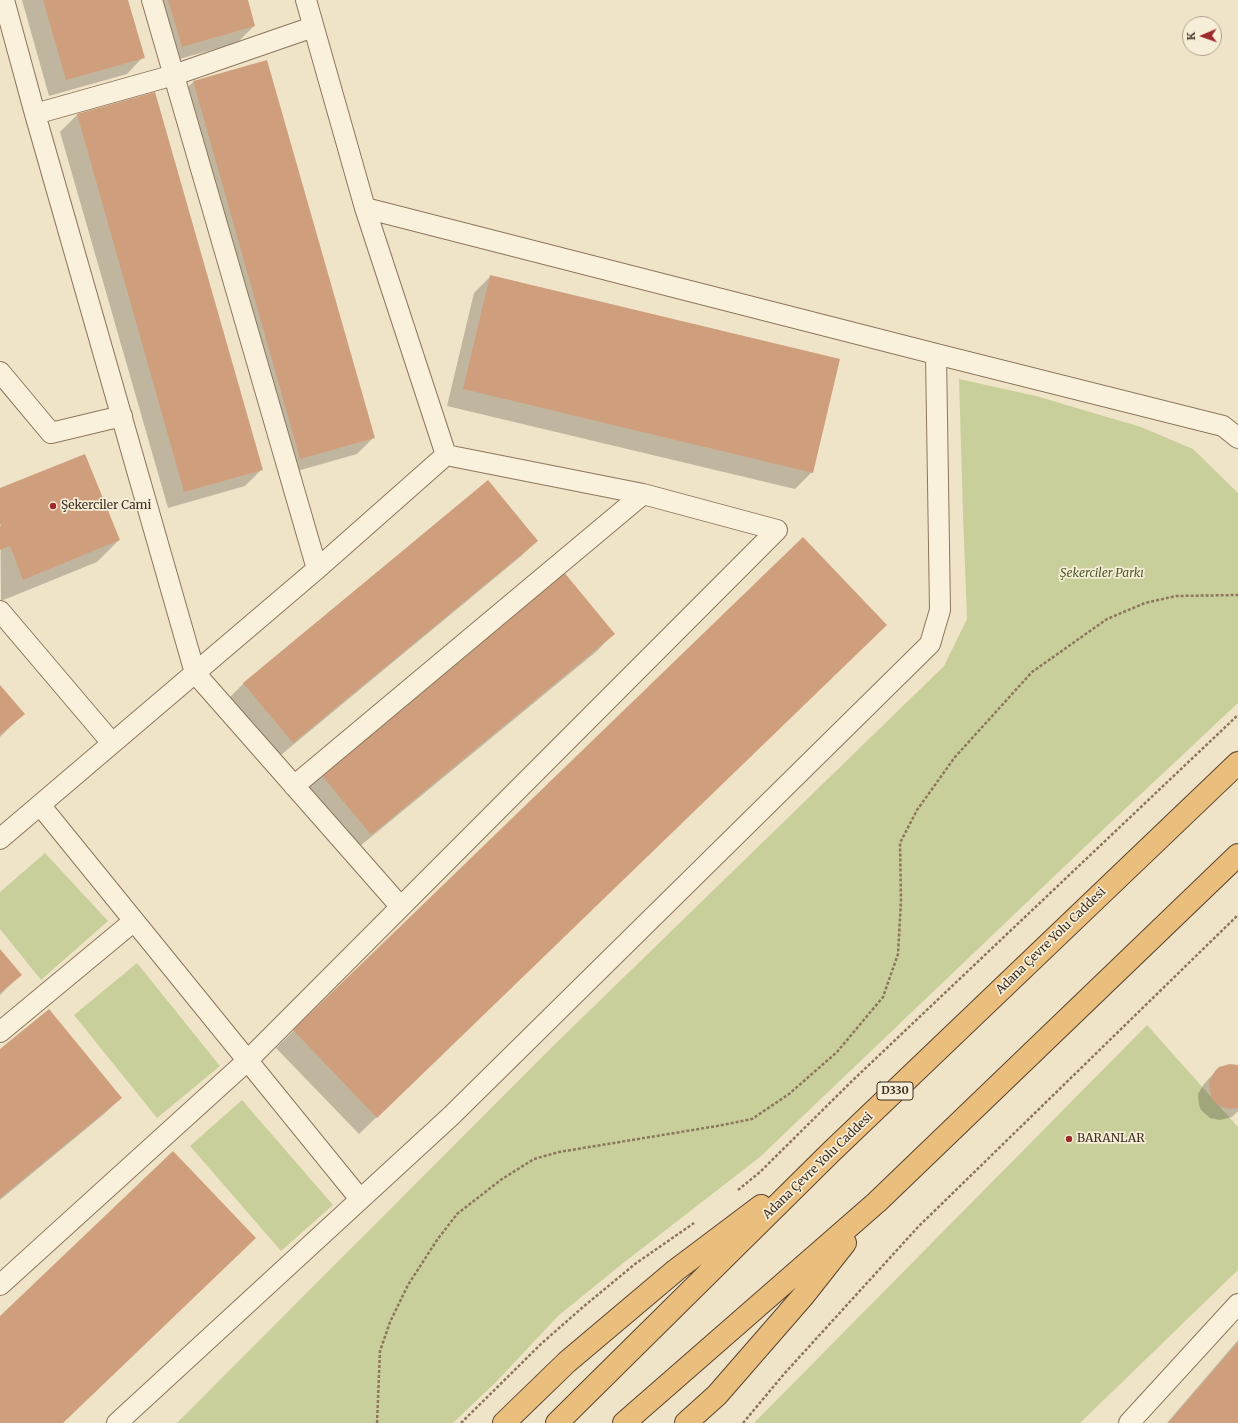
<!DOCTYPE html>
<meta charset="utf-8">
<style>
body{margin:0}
#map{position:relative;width:1238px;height:1423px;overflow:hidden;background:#f0e4c8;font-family:Merriweather,serif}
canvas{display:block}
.north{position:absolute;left:1182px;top:16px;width:40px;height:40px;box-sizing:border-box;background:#f7eed8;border:1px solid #ada18e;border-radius:50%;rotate:268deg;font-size:11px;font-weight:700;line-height:16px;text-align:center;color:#3d2e20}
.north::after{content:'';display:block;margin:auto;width:14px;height:18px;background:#9e2a2b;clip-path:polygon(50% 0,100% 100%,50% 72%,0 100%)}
</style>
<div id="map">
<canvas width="1238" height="1423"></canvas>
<div class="north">K</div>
</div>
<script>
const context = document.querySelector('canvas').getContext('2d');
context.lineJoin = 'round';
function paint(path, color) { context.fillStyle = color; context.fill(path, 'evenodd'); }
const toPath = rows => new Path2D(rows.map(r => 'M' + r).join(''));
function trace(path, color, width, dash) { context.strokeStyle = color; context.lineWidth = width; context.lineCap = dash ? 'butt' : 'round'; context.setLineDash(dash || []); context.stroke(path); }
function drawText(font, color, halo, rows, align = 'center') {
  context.font = font + ' Merriweather,serif'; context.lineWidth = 3.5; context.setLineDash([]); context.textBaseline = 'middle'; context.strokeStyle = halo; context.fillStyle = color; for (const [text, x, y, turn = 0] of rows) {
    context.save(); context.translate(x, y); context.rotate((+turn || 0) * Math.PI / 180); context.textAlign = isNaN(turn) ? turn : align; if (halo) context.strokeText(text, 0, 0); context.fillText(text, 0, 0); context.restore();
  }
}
const green = toPath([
 [959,379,1036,396,1141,427,1193,449,1238,493,1238,703,1110,823,760,1157,622,1264,558,1316,498,1380,453,1423,177,1423,551,1048,944,666,967,619,963,515],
 [45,853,108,921,41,980,0,929,0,892],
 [137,963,220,1066,157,1118,74,1015],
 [1147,1025,1238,1127,1238,1270,1080,1423,754,1423],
 [242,1100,333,1205,281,1251,190,1146]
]);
const shadow = toPath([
 [22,0,127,0,143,57,127,74,49,96],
 [147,0,247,0,254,26,237,43,165,63],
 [193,82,374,437,357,454,283,475,176,99],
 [155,93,262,469,245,486,168,508,60,132,77,115],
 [491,276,812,472,795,489,447,406,474,293],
 [0,489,119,540,97,562,1,601],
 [803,538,869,641,359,1134,276,1048],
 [537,541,520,557,276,759,227,700,244,683],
 [613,634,597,651,354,851,303,790,320,773],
 [0,687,23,714,0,737],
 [0,950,20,975,0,995],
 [0,1051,121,1098,104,1114,0,1200],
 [1238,1066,1238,1111,1232,1117,1220,1120,1210,1118,1201,1110,1199,1105,1198,1094,1204,1084,1215,1072],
 [1238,1340,1238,1423,1167,1423]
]);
const building = toPath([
 [43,0,128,0,145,58,66,80],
 [168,0,248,0,255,26,182,47],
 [267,60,375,438,300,459,193,81],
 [155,92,263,470,184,492,77,114],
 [490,275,840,359,813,473,463,389],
 [85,454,120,540,23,580,10,546,0,550,0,527,1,526,0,523,0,488],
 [488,480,538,541,293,743,243,683],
 [803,537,887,625,377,1118,293,1030],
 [563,571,615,634,371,835,319,772],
 [0,685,25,714,0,735],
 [0,949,22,975,0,993],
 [49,1009,122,1098,0,1198,0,1049],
 [1230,1064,1238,1065,1238,1108,1232,1109,1221,1107,1216,1103,1212,1099,1209,1087,1209,1082,1215,1071,1219,1067],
 [173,1151,256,1238,63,1423,0,1423,0,1316],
 [1238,1342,1238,1423,1168,1423]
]);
const path = toPath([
 [738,1190,760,1172,852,1081,1238,715],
 [377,1423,380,1351,390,1322,408,1285,437,1240,457,1214,502,1179,534,1159,559,1152,717,1126,752,1119,789,1094,837,1052,883,997,898,954,901,901,900,843,917,810,955,757,1032,672,1107,619,1145,603,1176,596,1238,595],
 [461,1423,542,1343,583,1307,635,1264,694,1223],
 [743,1423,784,1374,918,1227,1238,915]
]);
const minor = toPath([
 [4,0,35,114,195,673,400,906],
 [152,0,317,569],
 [35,114,174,75,313,27],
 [365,208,446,455],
 [936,354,1223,426,1238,438],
 [0,372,51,433,122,416],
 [0,611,112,743],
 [294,786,643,494],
 [40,805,360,1199],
 [0,839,317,569,446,455],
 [0,1032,134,921],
 [0,1285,247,1061,777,530,643,494,446,455],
 [117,1423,451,1116,930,644,940,610,936,354,365,208,306,0],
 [1129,1423,1238,1304]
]);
const trunk = toPath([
 [504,1423,567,1362,676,1270,761,1206],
 [557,1423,831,1152,1238,763],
 [624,1423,877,1202,1238,855],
 [686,1423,717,1395,804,1295,845,1243]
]);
const markers = [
 [53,506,4,"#9e2a2b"],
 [1069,1139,4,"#9e2a2b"]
];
const shields = [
 [895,1091,36]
];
const shieldNames = [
 ["D330",895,1091]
];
const poiNames = [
 ["Şekerciler Cami",61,506],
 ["BARANLAR",1077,1139]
];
const parkNames = [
 ["Şekerciler Parkı",1102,574]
];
const streetNames = [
 ["Adana Çevre Yolu Caddesi",1051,941,-44],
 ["Adana Çevre Yolu Caddesi",818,1166,-44]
];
paint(green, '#c9cf9b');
paint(shadow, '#0003');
paint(building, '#cf9f7d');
trace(minor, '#8d765c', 22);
trace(trunk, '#5b4430', 24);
trace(path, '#8d765c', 2.5, [3, 2]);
trace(minor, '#faf1dc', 20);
trace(trunk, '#eabe7c', 22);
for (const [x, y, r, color] of markers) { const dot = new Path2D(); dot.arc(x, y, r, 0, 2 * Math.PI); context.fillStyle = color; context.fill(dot); trace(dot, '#f7eed8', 1.5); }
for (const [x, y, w] of shields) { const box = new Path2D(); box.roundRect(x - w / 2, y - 9, w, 18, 3); context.fillStyle = '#f7eed8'; context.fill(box); trace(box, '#3d2e20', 1); }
drawText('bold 11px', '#3d2e20', null, shieldNames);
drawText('12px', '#3d2e20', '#f7eed8', poiNames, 'left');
drawText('italic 12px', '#4d5a26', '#f7eed8', parkNames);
drawText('12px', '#3d2e20', '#f7eed8', streetNames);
</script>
